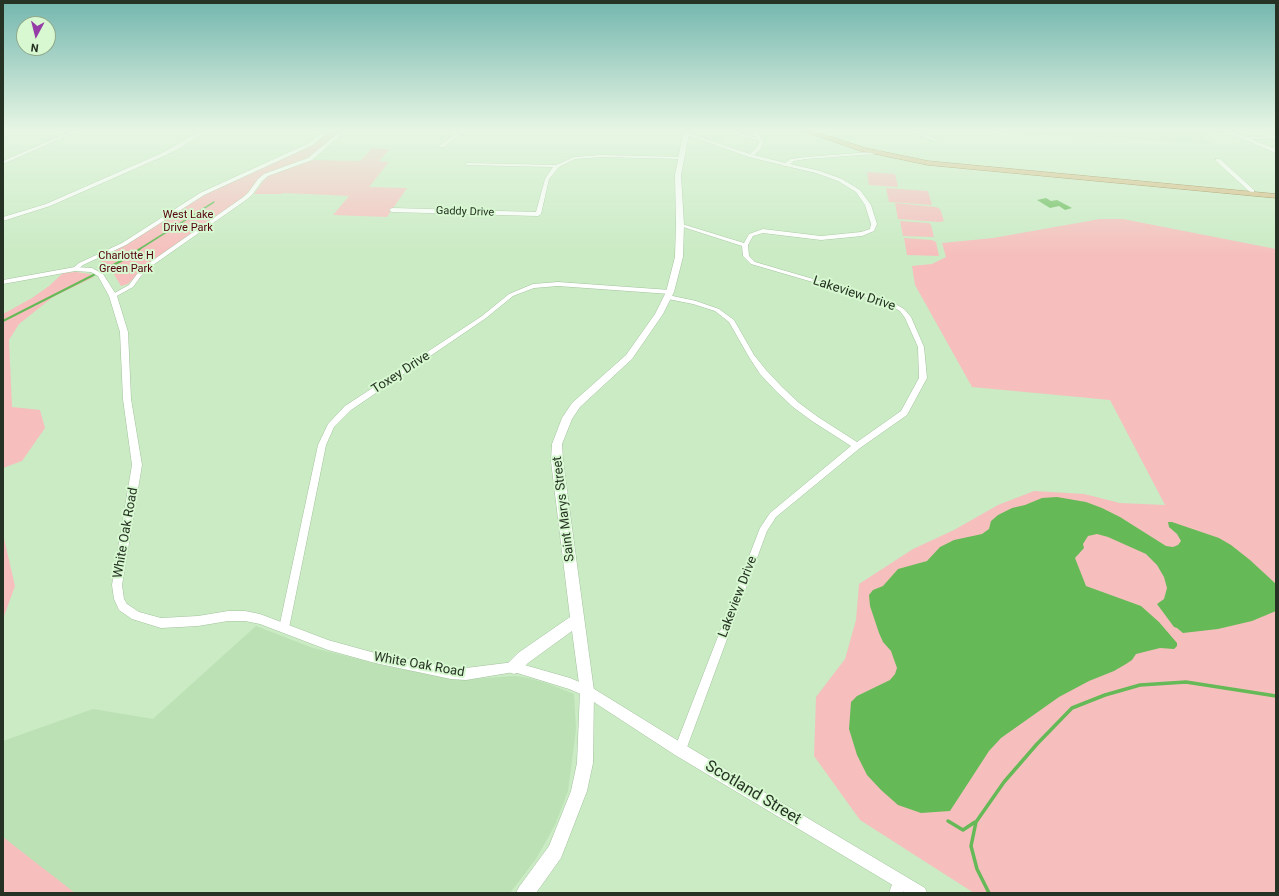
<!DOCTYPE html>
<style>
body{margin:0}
#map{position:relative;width:1279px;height:896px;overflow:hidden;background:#caebc4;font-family:Roboto,sans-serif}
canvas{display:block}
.frame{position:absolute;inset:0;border:4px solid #263223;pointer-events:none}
.north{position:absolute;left:16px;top:16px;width:40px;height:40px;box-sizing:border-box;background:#d7f8d1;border:1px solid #90a98b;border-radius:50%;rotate:187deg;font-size:11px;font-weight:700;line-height:16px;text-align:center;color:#263223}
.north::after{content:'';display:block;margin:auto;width:14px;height:18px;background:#963ca7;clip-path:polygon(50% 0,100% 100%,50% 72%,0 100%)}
</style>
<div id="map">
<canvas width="1279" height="896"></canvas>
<div class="frame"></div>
<div class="north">N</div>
</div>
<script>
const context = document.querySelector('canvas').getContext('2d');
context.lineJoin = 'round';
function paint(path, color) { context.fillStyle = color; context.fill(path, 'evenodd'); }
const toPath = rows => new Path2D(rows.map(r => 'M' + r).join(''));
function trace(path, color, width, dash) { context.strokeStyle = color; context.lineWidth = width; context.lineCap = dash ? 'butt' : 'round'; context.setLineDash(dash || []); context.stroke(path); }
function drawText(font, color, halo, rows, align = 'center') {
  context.font = font + ' Roboto,sans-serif'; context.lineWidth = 4; context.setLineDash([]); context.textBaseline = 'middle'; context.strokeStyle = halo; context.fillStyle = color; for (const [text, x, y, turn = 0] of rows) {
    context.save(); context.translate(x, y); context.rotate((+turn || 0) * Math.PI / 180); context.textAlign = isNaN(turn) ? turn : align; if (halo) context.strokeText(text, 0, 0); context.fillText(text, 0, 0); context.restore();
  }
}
const built = toPath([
 [993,129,1217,129,1225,132,1203,137,1212,144,1000,133],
 [256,626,313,648,382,665,457,680,515,676,528,678,546,683,574,694,576,729,568,791,555,825,536,859,510,893,3,893,3,741,93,709,153,719]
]);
const green = toPath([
 [331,129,344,129,313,156,264,174,242,199,148,264,128,284,121,286,109,266,99,260,213,190,316,142],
 [372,148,390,149,379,161,389,162,369,187,407,188,387,217,333,215,349,196,285,193,280,194,254,194,264,180,271,174,312,160,360,161],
 [867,172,895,174,898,187,869,185],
 [886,188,928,191,932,205,889,202],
 [895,203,936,207,940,209,944,221,940,222,898,219],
 [1100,219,1123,219,1276,249,1276,893,974,893,860,820,814,756,816,697,845,659,856,620,859,584,913,549,954,530,998,505,1034,491,1084,494,1120,503,1165,505,1110,400,972,387,915,285,912,266,932,264,946,257,942,243,993,238],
 [900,221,929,223,931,225,934,237,903,236],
 [904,238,932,240,936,242,939,256,907,255],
 [76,272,90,274,94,277,53,297,19,324,9,340,12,407,40,410,45,428,22,461,3,468,3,314,32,298,49,286,63,273],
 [3,534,15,586,3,619],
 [3,837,75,893,3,893]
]);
const water = toPath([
 [1046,198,1051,201,1057,200,1072,208,1065,210,1059,206,1050,208,1037,200],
 [1057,497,1086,502,1102,508,1120,517,1166,546,1173,547,1178,545,1181,541,1177,534,1169,527,1168,522,1172,522,1219,538,1231,545,1250,560,1276,584,1276,611,1252,621,1218,629,1183,633,1177,628,1174,627,1157,604,1164,599,1167,588,1164,577,1157,565,1146,554,1108,537,1097,534,1088,536,1083,544,1084,548,1075,558,1086,586,1141,606,1159,622,1177,643,1177,646,1174,649,1160,648,1136,654,1132,660,1126,664,1114,671,1089,681,1059,697,1001,738,989,751,950,811,921,813,898,805,881,790,867,775,857,755,849,729,851,702,857,696,890,680,895,674,897,668,891,651,883,642,879,633,870,606,869,595,873,590,883,586,898,569,927,561,940,547,954,540,982,534,989,529,991,521,998,515,1012,508,1025,505,1042,498]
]);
const streamFar2 = toPath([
 [138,250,214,202]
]);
const streamFar1 = toPath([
 [3,321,123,260,140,249]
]);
const stream = toPath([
 [948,821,963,830,975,822],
 [989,893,977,869,971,846,976,822,1004,782,1037,744,1072,708,1105,695,1140,685,1186,682,1276,696]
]);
const minor = toPath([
 [76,129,82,129,3,164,3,161,76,129],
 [325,129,330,129,313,145,204,195,126,245,83,265,77,270,75,271,72,269,79,263,122,243,200,193,309,143,325,129],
 [343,129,348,129,312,160,268,176,262,181,252,195,246,200,153,265,141,276,133,287,115,297,111,297,111,295,129,285,137,274,149,263,242,198,248,193,258,179,264,174,308,158,343,129],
 [462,129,467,129,444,147,440,147,440,145,462,129],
 [751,129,758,133,762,139,763,143,760,150,754,155,785,163,791,159,806,157,872,152,879,150,879,152,873,154,806,159,794,161,790,164,820,171,842,179,860,190,871,205,877,224,874,231,862,236,821,240,763,233,753,236,748,245,749,256,755,262,892,302,904,309,911,317,924,347,927,378,907,415,860,448,776,517,767,531,686,750,684,754,680,756,676,754,674,750,760,528,770,513,851,446,812,421,793,407,776,391,760,374,749,357,729,322,715,311,693,304,668,299,665,297,668,295,696,301,719,309,734,320,754,355,766,370,782,387,799,403,818,417,857,442,901,411,919,378,918,347,905,318,900,311,888,304,751,264,743,256,742,246,677,225,682,224,744,243,749,234,763,229,821,236,861,232,870,229,871,224,865,205,856,192,838,181,816,173,786,166,784,166,782,165,749,157,684,134,688,133,750,154,756,148,759,143,758,140,736,135,734,133,737,130,751,129],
 [748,131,756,137,738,133,739,132,748,131],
 [907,129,913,129,938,140,934,141,907,129],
 [1276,136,1276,138,1247,139,1245,138,1247,137,1276,136],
 [601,155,681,157,683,158,681,159,601,157,575,159,559,167,549,179,541,214,538,216,392,212,389,210,392,208,536,212,545,179,553,167,467,165,465,164,467,163,556,165,574,157,601,155],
 [1216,159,1220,159,1254,190,1254,192,1250,192,1216,161,1216,159],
 [558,282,670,290,673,292,670,294,558,286,534,288,513,296,486,318,351,410,334,427,326,445,289,628,288,631,284,632,280,631,279,628,318,445,328,424,345,406,482,316,509,294,533,284,558,282],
 [900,875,905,876,906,881,903,893,889,893,895,876,900,875]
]);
const tertiary = toPath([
 [204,129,209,129,182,147,166,155,50,206,3,221,3,217,46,204,162,153,204,129],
 [75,267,92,268,103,274,117,296,128,332,131,399,142,465,122,585,124,599,127,604,139,612,161,618,198,616,228,611,245,611,260,614,328,640,375,653,451,667,466,668,514,662,570,678,591,687,685,745,925,888,927,893,906,893,675,755,583,695,569,689,514,672,466,680,451,679,375,663,328,650,260,624,245,621,228,621,198,626,161,628,132,619,119,610,114,599,112,585,132,465,123,399,120,332,109,296,98,276,91,272,75,271,3,284,3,280,75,267]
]);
const secondary = toPath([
 [684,129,690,129,681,175,684,225,683,257,674,292,663,314,632,359,580,407,572,419,562,444,563,461,594,691,593,763,587,791,561,858,536,893,516,893,519,887,549,846,571,791,577,763,580,691,572,631,528,663,519,672,514,674,509,672,507,667,509,662,518,653,570,617,551,461,552,444,562,418,572,403,626,355,655,314,666,292,675,257,676,225,675,175,684,129],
 [1219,129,1227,129,1276,149,1276,153,1219,129]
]);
const primary = toPath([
 [797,129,807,129,865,148,928,161,1276,194,1276,198,928,165,861,151,797,129]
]);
const farStreetnames = [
 ["Gaddy Drive",465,212,2]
];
const farParknames = [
 ["West Lake",188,215],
 ["Drive Park",188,228],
 ["Charlotte H",126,256],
 ["Green Park",126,269]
];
const streetNames = [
 ["Lakeview Drive",854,294,18],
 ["Toxey Drive",401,373,-33],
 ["Saint Marys Street",564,509,-97],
 ["White Oak Road",126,533,-80],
 ["Lakeview Drive",738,597,-69],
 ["White Oak Road",419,665,10]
];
const nearStreetnames = [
 ["Scotland Street",753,793,31]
];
paint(built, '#bce1b5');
paint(green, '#f6bfbd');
paint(water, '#65ba57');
trace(streamFar2, '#65ba57', 1.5);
trace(streamFar1, '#65ba57', 2);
trace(stream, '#65ba57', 3.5);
trace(minor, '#a3c29d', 1);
trace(tertiary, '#a3c29d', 1);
trace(secondary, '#a3c29d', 1);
trace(primary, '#826823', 1);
paint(minor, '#fff');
paint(tertiary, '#fff');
paint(secondary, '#fff');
paint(primary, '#d2b67b');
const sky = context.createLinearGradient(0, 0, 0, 254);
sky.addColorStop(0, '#73b6ae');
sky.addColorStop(0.51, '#e7f6e4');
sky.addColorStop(1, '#e7f6e400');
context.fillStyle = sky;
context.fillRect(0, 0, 1279, 254);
drawText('11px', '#263223', '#d7f8d1', farStreetnames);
drawText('11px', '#560210', '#d7f8d1', farParknames);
drawText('13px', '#263223', '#d7f8d1', streetNames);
drawText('16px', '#263223', '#d7f8d1', nearStreetnames);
</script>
